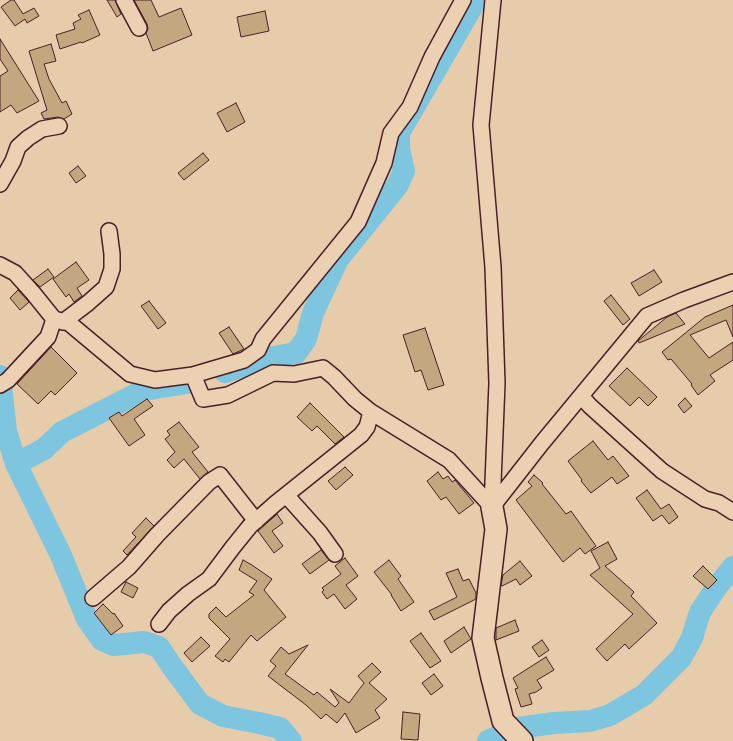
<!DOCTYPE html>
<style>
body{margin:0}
canvas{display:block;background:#e6ccaa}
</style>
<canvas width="733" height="741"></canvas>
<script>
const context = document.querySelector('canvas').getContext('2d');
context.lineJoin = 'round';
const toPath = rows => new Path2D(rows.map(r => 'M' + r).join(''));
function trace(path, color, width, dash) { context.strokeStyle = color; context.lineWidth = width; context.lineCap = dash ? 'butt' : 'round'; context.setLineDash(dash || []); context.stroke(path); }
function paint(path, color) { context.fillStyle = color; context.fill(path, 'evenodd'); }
const river = toPath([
 [225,372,273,357,296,353,306,339,313,313,338,259,397,186,404,171,399,149,399,133,476,0],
 [0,376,6,431,16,464,60,553,87,619,102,640,114,645,144,642,159,647,171,665,200,704,223,716,259,723,280,728,291,741],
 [16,464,44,449,62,432,144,390,187,383],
 [488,741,505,733,518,728,554,723,590,721,610,715,644,695,681,658,692,638,700,612,718,585,733,567]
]);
const building = toPath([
 [11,0,14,0,23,14,34,8,39,16,27,23,25,19,15,26,1,7,11,0],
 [107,0,115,0,121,14,117,17,107,0],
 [134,0,151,0,159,17,181,8,192,35,153,51,146,33,148,29,147,24,134,0],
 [89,10,100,35,82,43,81,42,60,49,56,35,75,29,73,23,81,19,78,15,89,10],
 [265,11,269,31,241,37,237,17,265,11],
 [0,39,39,101,17,113,11,105,0,112,0,76,8,71,0,59,0,39],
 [51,44,56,61,44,64,49,79,62,103,66,101,72,114,64,119,58,117,44,119,41,113,47,110,29,51,51,44],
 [236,103,245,122,227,132,217,113,236,103],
 [203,153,209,160,184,180,178,173,203,153],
 [78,166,86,176,76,183,69,173,78,166],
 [76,262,89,280,77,288,82,296,74,302,69,294,66,297,53,279,76,262],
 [48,269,54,277,40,287,33,280,48,269],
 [654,270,662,282,639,296,631,283,654,270],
 [18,290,29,302,20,310,10,298,18,290],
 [611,295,630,319,623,325,604,301,611,295],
 [149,301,166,323,158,329,141,306,149,301],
 [733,305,733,337,726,320,690,335,709,358,733,342,733,360,710,375,715,381,698,395,691,385,692,384,671,359,668,360,662,352,705,317,733,305],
 [676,313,685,324,639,343,638,341,667,317,676,313],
 [229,327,244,349,233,354,219,333,229,327],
 [425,328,444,385,428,390,421,370,415,372,403,335,425,328],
 [51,347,77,373,55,395,51,391,38,404,17,384,51,347],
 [627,368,657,397,648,406,639,397,630,406,609,386,627,368],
 [685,398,692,406,684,413,678,405,685,398],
 [147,399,153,406,134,419,145,435,129,446,109,418,119,412,122,416,147,399],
 [310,403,344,437,335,444,317,426,312,431,297,417,310,403],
 [179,422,199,447,192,452,208,472,200,479,184,459,174,468,167,460,175,452,165,439,170,435,167,431,179,422],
 [593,441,608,460,613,456,629,476,617,484,612,477,591,493,581,481,582,480,568,461,593,441],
 [345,467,353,475,336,490,328,481,345,467],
 [438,472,443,479,448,476,452,482,455,480,474,503,459,514,446,497,441,500,427,481,438,472],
 [534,475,543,483,542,484,566,514,571,511,596,546,585,554,580,548,563,562,516,500,532,486,528,482,534,475],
 [647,490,661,509,669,504,678,517,669,524,662,515,653,521,636,498,647,490],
 [277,514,283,523,272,531,283,546,274,553,258,531,277,514],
 [146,518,154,526,127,555,123,551,136,537,132,533,146,518],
 [608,542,617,559,605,566,634,592,631,596,657,623,629,649,625,644,607,661,596,649,633,614,590,575,600,568,591,551,608,542],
 [321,550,329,560,310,574,302,564,321,550],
 [345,558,358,576,346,585,357,599,345,609,334,594,327,599,322,592,324,590,322,588,341,574,335,566,345,558],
 [243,560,252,565,272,579,264,590,286,617,257,641,251,635,229,662,225,659,223,662,215,656,230,639,209,618,209,614,216,607,226,617,254,595,249,592,257,581,239,570,243,560],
 [389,560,401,576,398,579,414,602,401,611,391,595,392,595,374,572,389,560],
 [520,561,532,576,520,585,516,579,502,586,501,585,503,575,520,561],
 [703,566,717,580,708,589,693,576,703,566],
 [458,569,463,581,469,579,476,593,476,599,434,620,429,611,457,597,446,573,458,569],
 [126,582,138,588,133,598,121,592,126,582],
 [103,604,113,614,114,613,123,626,111,635,94,613,103,604],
 [515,620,519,631,496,640,496,628,515,620],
 [464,627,471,639,451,653,444,641,464,627],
 [421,633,441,661,430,668,410,641,421,633],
 [201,637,210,646,192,662,184,653,201,637],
 [542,640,549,650,539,657,532,647,542,640],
 [308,645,285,674,314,695,317,692,335,707,339,703,330,689,349,703,364,683,358,676,372,663,381,672,369,683,387,699,375,710,380,718,356,733,345,713,337,723,326,714,321,719,306,705,268,676,276,666,270,661,281,647,289,654,308,645],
 [546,657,554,670,537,680,542,688,536,692,529,694,532,704,521,707,515,689,518,688,513,678,546,657],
 [434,674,443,686,431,695,422,683,434,674],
 [403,712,420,714,418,740,401,739,403,712]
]);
const street = toPath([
 [124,0,139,28],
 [0,184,13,161,18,147,28,138,42,129,59,126],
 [0,265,15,273,33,293,54,319,69,323,130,374,155,380,193,375,244,360,258,350,263,339,358,222,384,163,391,133,410,107,432,57,463,0],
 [63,322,88,303,106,287,112,269,112,254,109,231],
 [193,375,203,399,228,395,273,373,294,374,323,368,334,377,355,399,371,412,449,460,492,507],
 [0,385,8,380,48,337,54,319],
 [581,396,590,406,662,471,705,499,719,503,733,512],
 [286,495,320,533,335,554],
 [492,507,497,383,493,267,481,125,493,0],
 [492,507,542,443,647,316,684,300,733,282],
 [93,598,129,567,157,535,209,482,220,475,256,521],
 [159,624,169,611,188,594,209,579,233,547,250,526,276,503,361,435,367,427,371,412]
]);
const secondary = toPath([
 [492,507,496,529,483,638,492,678,503,721,522,741]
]);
trace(river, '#7ec6df', 22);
paint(building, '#c3a77f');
trace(building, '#4a1f2b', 1);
trace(street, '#4a1f2b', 18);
trace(secondary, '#4a1f2b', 24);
trace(street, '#ebd1b2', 15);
trace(secondary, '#ebd1b2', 21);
</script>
